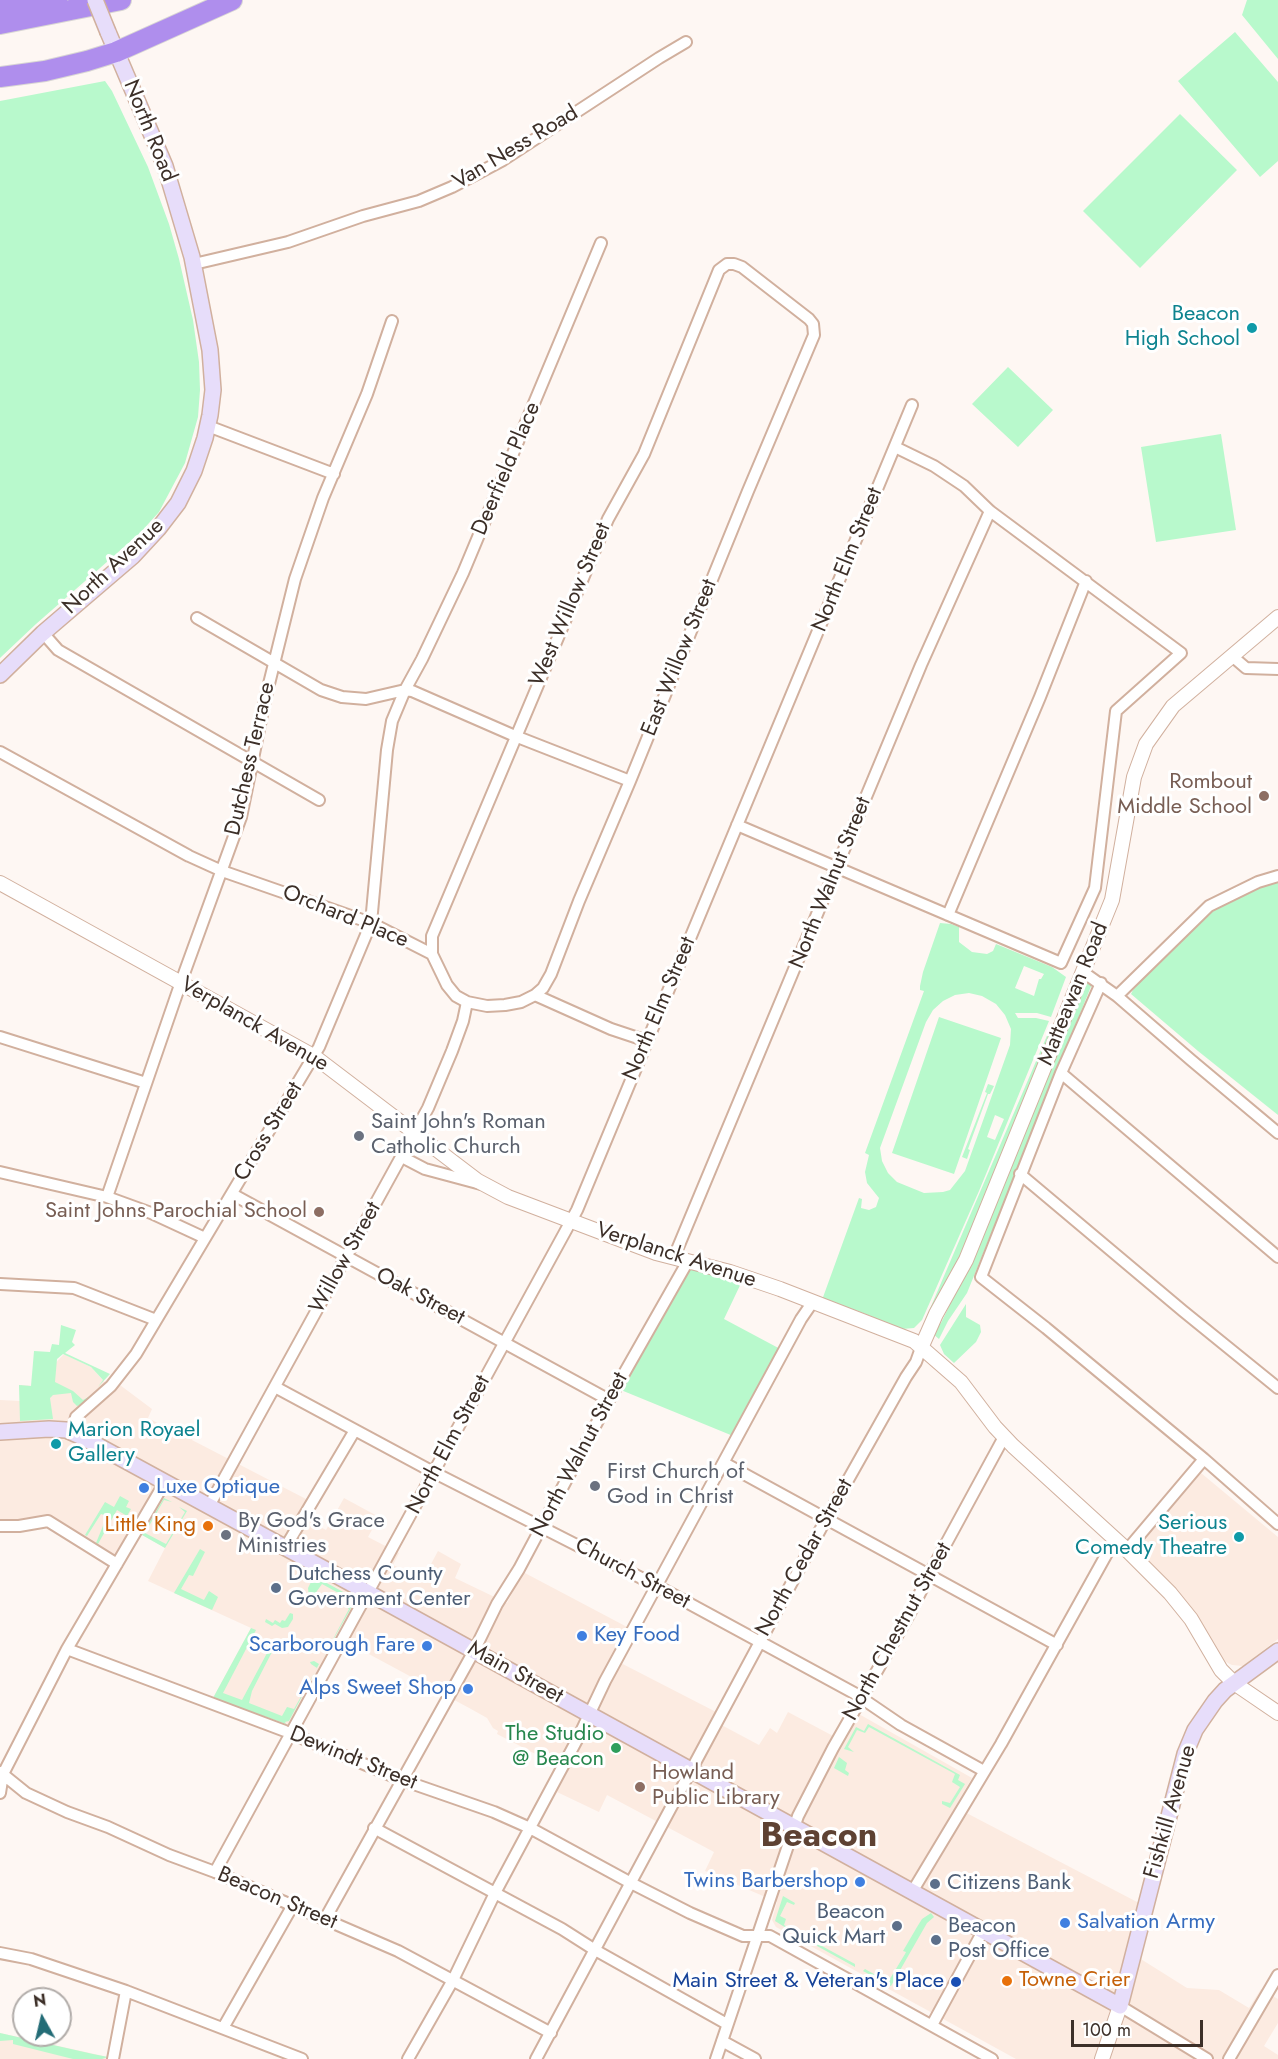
<!DOCTYPE html>
<style>
body{margin:0}
#map{position:relative;width:1278px;height:2059px;overflow:hidden;background:#fef7f3;font-family:Jost,sans-serif}
canvas{display:block}
.north{position:absolute;left:12px;top:1987px;width:60px;height:60px;box-sizing:border-box;background:#fff;border:2px solid #b1aca9;border-radius:50%;rotate:352deg;font-size:16px;font-weight:700;line-height:24px;text-align:center;color:#3c2f28}
.north::after{content:'';display:block;margin:auto;width:21px;height:27px;background:#236c76;clip-path:polygon(50% 0,100% 100%,50% 72%,0 100%)}
.scale{position:absolute;left:1071px;top:2020px;width:132px;height:27px;box-sizing:border-box;border:3px solid #3c2f28;border-top:0;padding-left:8px;font-size:18px;line-height:21px;white-space:nowrap;color:#3c2f28;-webkit-text-stroke:4px #fff;paint-order:stroke}
</style>
<div id="map">
<canvas width="1278" height="2059"></canvas>
<div class="north">N</div>
<div class="scale">100 m</div>
</div>
<script>
const context = document.querySelector('canvas').getContext('2d');
context.lineJoin = 'round';
function paint(path, color) { context.fillStyle = color; context.fill(path, 'evenodd'); }
const toPath = rows => new Path2D(rows.map(r => 'M' + r).join(''));
function trace(path, color, width, dash) { context.strokeStyle = color; context.lineWidth = width; context.lineCap = dash ? 'butt' : 'round'; context.setLineDash(dash || []); context.stroke(path); }
function drawText(font, color, halo, rows, align = 'center') {
  context.font = font + ' Jost,sans-serif'; context.lineWidth = 6; context.setLineDash([]); context.textBaseline = 'middle'; context.strokeStyle = halo; context.fillStyle = color; for (const [text, x, y, turn = 0] of rows) {
    context.save(); context.translate(x, y); context.rotate((+turn || 0) * Math.PI / 180); context.textAlign = isNaN(turn) ? turn : align; if (halo) context.strokeText(text, 0, 0); context.fillText(text, 0, 0); context.restore();
  }
}
const built = toPath([
 [64,1354,91,1367,112,1390,118,1385,120,1385,152,1409,148,1418,169,1429,172,1424,193,1437,192,1440,306,1499,307,1500,298,1515,326,1530,344,1498,379,1517,368,1537,399,1553,393,1565,423,1579,438,1551,461,1564,455,1578,507,1603,523,1572,629,1628,613,1659,718,1713,714,1721,759,1745,770,1728,777,1733,788,1712,835,1737,850,1709,972,1778,955,1807,1139,1903,1128,1951,1187,1988,1219,1990,1249,2008,1261,1989,1278,1999,1278,2023,1264,2046,1278,2055,1278,2059,1016,2059,776,1927,772,1920,777,1902,705,1871,714,1852,607,1795,599,1812,557,1792,568,1771,497,1734,498,1731,493,1728,487,1718,471,1709,339,1638,290,1725,213,1698,251,1628,148,1581,165,1548,132,1529,115,1556,51,1517,0,1522,0,1400,20,1401,21,1385,34,1386],
 [1201,1473,1278,1537,1278,1639,1243,1666,1232,1665,1222,1660,1184,1602,1136,1549],
 [0,2033,108,2057,108,2059,0,2059]
]);
const green = toPath([
 [1247,0,1278,0,1278,59,1242,15],
 [1235,32,1278,82,1278,161,1260,177,1178,81],
 [105,81,112,91,148,167,169,224,179,259,193,320,199,362,200,390,198,417,185,463,159,512,140,533,36,624,0,658,0,101],
 [1180,114,1237,170,1140,268,1083,211],
 [1008,367,1053,410,1018,447,972,404],
 [1221,434,1236,530,1156,542,1141,447],
 [1278,876,1278,1115,1198,1051,1131,994,1133,990,1209,906],
 [940,923,951,924,959,927,959,942,972,952,987,954,993,951,996,944,1052,967,1066,977,1051,1017,1037,1013,1015,1013,1018,1018,1036,1018,1049,1021,979,1191,922,1320,914,1328,902,1329,858,1311,822,1300,859,1198,862,1199,861,1208,869,1210,876,1207,879,1198,867,1183,865,1172,869,1155,865,1153,924,991,920,990,920,986,923,972],
 [1024,966,1044,974,1041,979,1039,979,1034,996,1015,988],
 [969,993,982,996,996,1004,1005,1015,1011,1029,1010,1045,965,1171,950,1190,943,1192,924,1193,897,1182,888,1173,882,1161,880,1148,926,1022,933,1010,943,1001,955,995],
 [995,1115,1004,1119,995,1140,987,1137],
 [1086,983,1092,984,967,1293,948,1321,939,1339,933,1334,936,1327,941,1323,972,1259,1084,985],
 [939,1017,1001,1038,954,1174,892,1153],
 [1052,1024,1054,1028,961,1258,928,1320,923,1325],
 [988,1084,994,1086,990,1094,988,1094,968,1149,970,1150,967,1159,962,1157,987,1093,985,1092],
 [688,1261,744,1277,724,1319,784,1351,738,1438,616,1388],
 [966,1304,966,1317,980,1325,981,1332,976,1342,954,1363,944,1354,940,1345],
 [61,1325,76,1330,72,1342,75,1345,65,1353,110,1374,98,1387,103,1380,91,1367,63,1354,57,1359,55,1382,73,1391,83,1400,92,1395,81,1405,77,1406,73,1402,71,1393,53,1395,50,1398,53,1419,20,1421,19,1385,31,1386,34,1351,50,1352,52,1344,59,1345],
 [120,1496,129,1501,126,1507,131,1509,127,1516,117,1510,98,1544,96,1543,107,1516,101,1514,87,1536,85,1535,105,1502,114,1507],
 [164,1498,172,1502,164,1500,145,1533,166,1544,185,1512,179,1507,187,1511,165,1548,142,1535],
 [200,1549,205,1552,193,1576,189,1575,181,1589,204,1600,209,1591,218,1597,212,1610,174,1593],
 [314,1576,356,1599,323,1658,349,1609,341,1603,344,1596,322,1584,312,1598,313,1600,310,1606,308,1588],
 [290,1613,293,1614,293,1619,288,1627,282,1628,275,1624,272,1626,265,1622,266,1619,273,1623,275,1620,280,1623,282,1620,285,1621],
 [251,1628,256,1630,223,1693,242,1700,274,1640,275,1646,252,1691,249,1703,282,1716,287,1707,294,1709,317,1668,311,1664,310,1662,314,1661,319,1664,289,1721,285,1722,286,1724,213,1698],
 [868,1724,960,1775,958,1780,965,1784,950,1808,942,1804,942,1801,950,1803,960,1787,952,1782,955,1774,869,1727,865,1733,857,1730,848,1747,854,1752,844,1749,856,1727,864,1731],
 [839,1757,847,1763,845,1770,849,1773,848,1776,834,1768],
 [783,1896,795,1903,794,1905,787,1902,780,1916,786,1919,784,1925,800,1934,799,1936,775,1921],
 [931,1913,934,1917,927,1923,891,1986,863,1971,865,1969,888,1982,905,1954,906,1952,903,1951,917,1927,922,1919],
 [809,1939,855,1964,855,1967,808,1941],
 [0,2033,93,2054,108,2057,102,2059,73,2059,13,2044,13,2040,0,2041]
]);
const minor = toPath([
 [194,264,288,242,363,216,419,201,452,187,503,160,659,58,686,42],
 [208,426,334,474],
 [197,618,321,690,342,697,366,699,405,690,412,691,515,736,630,781],
 [43,633,58,650,319,800],
 [1232,656,1246,668,1278,669],
 [0,752,189,856,222,871,371,923,432,954,447,985,456,996,467,1002,487,1006,505,1005,521,1002,535,995,611,1029,647,1041],
 [737,825,1061,963,1095,888,1116,711,1181,653,990,511,964,486,934,466,895,447],
 [948,915,1040,697,1086,581],
 [432,954,432,936,608,519,644,454,719,270,727,264,734,264,742,267,809,319,813,324,814,335,748,491,630,781,579,901,551,974,543,988,535,995],
 [1083,972,1117,996,1191,1060,1278,1133],
 [1101,983,1061,1073,981,1277,1046,1328,1204,1459,1278,1524],
 [1117,996,1209,906,1258,882,1278,876],
 [0,1037,146,1083],
 [1061,1073,1278,1257],
 [402,1157,425,1169,481,1184],
 [0,1172,107,1197,151,1213,205,1238],
 [1020,1174,1183,1311,1278,1388],
 [232,1194,609,1400],
 [107,1197,181,982,241,817,265,700,295,579,323,498,367,394,392,321],
 [674,1257,921,665,990,511],
 [0,1284,74,1288,156,1320],
 [275,1387,433,1472,657,1586,854,1693,901,1725,984,1771],
 [72,1432,76,1417,111,1386,136,1354,319,1047,371,923,387,750,392,721,405,690,422,659,463,573,601,243],
 [724,1463,1057,1645],
 [209,1506,428,1108,452,1051,463,1021,467,1002],
 [0,1526,19,1526,48,1521,117,1564],
 [285,1548,355,1430],
 [1127,1550,1204,1459],
 [67,1649,285,1731,402,1780,494,1812,530,1828,631,1883,690,1913,743,1936,770,1936,992,2059],
 [0,1772,26,1793,67,1812,108,1827,169,1855,215,1872,398,1951,551,2033],
 [0,1793,3,1774,67,1649,165,1482],
 [374,1828,562,1929,595,1950,727,2024],
 [215,1872,577,1210,912,405],
 [912,1892,1001,1744,1115,1539],
 [325,1919,474,1651,497,1604,519,1569,609,1400,688,1261],
 [0,1953,31,1959,126,1991,302,2059],
 [1120,2006,1207,2059],
 [932,2025,983,1931],
 [223,2028,293,1905],
 [722,2041,755,2059],
 [113,2059,126,1991],
 [408,2059,453,1980,495,1893,578,1738,605,1681,801,1319,812,1303],
 [536,2059,826,1519,906,1377,916,1362,921,1348],
 [716,2059,798,1816,833,1748,910,1613,929,1575,1004,1437],
 [1229,2059,1278,1975]
]);
const tertiary = toPath([
 [0,883,315,1057,478,1181,508,1197,656,1253,730,1272,780,1289,914,1341,961,1382,995,1427,1013,1446,1127,1550,1170,1593,1191,1619,1221,1670,1234,1683,1278,1713],
 [921,1348,936,1314,966,1260,1112,900,1134,777,1146,744,1173,706,1278,617],
 [1102,2059,1120,2006]
]);
const secondary = toPath([
 [0,675,43,633,133,556,158,529,178,503,194,471,205,438,210,415,213,390,210,350,192,257,165,166,108,32],
 [0,1432,49,1429,66,1430,82,1437,376,1597,1120,2006,1185,1754,1195,1730,1215,1701,1225,1690,1278,1651]
]);
const motorway = toPath([
 [0,10,57,0],
 [0,24,121,0],
 [0,77,45,71,87,61,116,52,232,0]
]);
const secondaryBridge = toPath([
 [95,0,108,32]
]);
const markers = [
 [1252,328,6,"#0f9aa8"],
 [1264,796,6,"#8d6e63"],
 [359,1136,6,"#6b7280"],
 [319,1212,6,"#8d6e63"],
 [56,1444,6,"#0f9aa8"],
 [595,1486,6,"#6b7280"],
 [144,1488,6,"#3f7fe0"],
 [208,1526,6,"#e8710a"],
 [226,1535,6,"#6b7280"],
 [1239,1537,6,"#0f9aa8"],
 [276,1588,6,"#5c6f8a"],
 [582,1636,6,"#3f7fe0"],
 [427,1646,6,"#3f7fe0"],
 [468,1689,6,"#3f7fe0"],
 [616,1748,6,"#2e9e5b"],
 [640,1787,6,"#8d6e63"],
 [860,1882,6,"#3f7fe0"],
 [935,1884,6,"#5c6f8a"],
 [1065,1923,6,"#3f7fe0"],
 [897,1926,6,"#5c6f8a"],
 [936,1940,6,"#5c6f8a"],
 [1007,1981,6,"#e8710a"],
 [956,1982,6,"#1a4fb4"]
];
const streetNames = [
 ["North Road",149,131,68],
 ["Van Ness Road",516,148,-31],
 ["Deerfield Place",507,469,-67],
 ["North Elm Street",848,560,-68],
 ["North Avenue",114,567,-43],
 ["West Willow Street",571,605,-67],
 ["East Willow Street",680,658,-68],
 ["Dutchess Terrace",251,759,-77],
 ["North Walnut Street",831,883,-68],
 ["Orchard Place",345,917,22],
 ["Matteawan Road",1074,994,-68],
 ["North Elm Street",660,1009,-67],
 ["Verplanck Avenue",254,1025,30],
 ["Cross Street",269,1132,-59],
 ["Verplanck Avenue",676,1256,18],
 ["Willow Street",346,1258,-61],
 ["Oak Street",420,1297,28],
 ["North Elm Street",449,1445,-62],
 ["North Walnut Street",580,1455,-62],
 ["North Cedar Street",805,1558,-61],
 ["Church Street",632,1574,28],
 ["North Chestnut Street",898,1632,-61],
 ["Main Street",515,1673,29],
 ["Dewindt Street",353,1759,22],
 ["Fishkill Avenue",1171,1812,-74],
 ["Beacon Street",277,1899,23]
];
const cultureNames = [
 ["Beacon",1240,315],
 ["High School",1240,340],
 ["Marion Royael",68,1431,"left"],
 ["Gallery",68,1456,"left"],
 ["Serious",1227,1524],
 ["Comedy Theatre",1227,1549]
];
const educationNames = [
 ["Rombout",1252,783],
 ["Middle School",1252,808],
 ["Saint Johns Parochial School",307,1212],
 ["Howland",652,1774,"left"],
 ["Public Library",652,1799,"left"]
];
const worshipNames = [
 ["Saint John's Roman",371,1123],
 ["Catholic Church",371,1148],
 ["First Church of",607,1473],
 ["God in Christ",607,1498],
 ["By God's Grace",238,1522],
 ["Ministries",238,1547]
];
const shopNames = [
 ["Luxe Optique",156,1488],
 ["Key Food",594,1636],
 ["Scarborough Fare",415,1646,"right"],
 ["Alps Sweet Shop",456,1689,"right"],
 ["Twins Barbershop",848,1882,"right"],
 ["Salvation Army",1077,1923]
];
const foodNames = [
 ["Little King",196,1526],
 ["Towne Crier",1019,1981,"left"]
];
const serviceNames = [
 ["Dutchess County",288,1575],
 ["Government Center",288,1600],
 ["Citizens Bank",947,1884],
 ["Beacon",885,1913,"right"],
 ["Quick Mart",885,1938,"right"],
 ["Beacon",948,1927],
 ["Post Office",948,1952]
];
const leisureNames = [
 ["The Studio",604,1735],
 ["@ Beacon",604,1760]
];
const transitNames = [
 ["Main Street & Veteran's Place",944,1982]
];
const townNames = [
 ["Beacon",819,1838]
];
paint(built, '#fcebe1');
paint(green, '#b8f9cc');
trace(minor, '#d1b09e', 14);
trace(tertiary, '#d1b09e', 16);
trace(secondary, '#d1b09e', 18);
trace(motorway, '#d8d5d4', 22);
trace(minor, '#fff', 10);
trace(tertiary, '#fff', 14);
trace(secondary, '#e7ddfa', 15);
trace(motorway, '#af8eed', 20);
trace(secondaryBridge, '#d1b09e', 18, []);
trace(secondaryBridge, '#e7ddfa', 15);
for (const [x, y, r, color] of markers) { const dot = new Path2D(); dot.arc(x, y, r, 0, 2 * Math.PI); context.fillStyle = color; context.fill(dot); trace(dot, '#fff', 2); }
drawText('22px', '#3c2f28', '#fff', streetNames);
drawText('22px', '#0d838f', '#fff', cultureNames, 'right');
drawText('22px', '#785e54', '#fff', educationNames, 'right');
drawText('22px', '#5b616d', '#fff', worshipNames, 'left');
drawText('22px', '#366cbe', '#fff', shopNames, 'left');
drawText('22px', '#c56008', '#fff', foodNames, 'right');
drawText('22px', '#4e5e75', '#fff', serviceNames, 'left');
drawText('22px', '#27864d', '#fff', leisureNames, 'right');
drawText('22px', '#164399', '#fff', transitNames, 'right');
drawText('bold 34px', '#5e4233', '#fff', townNames);
</script>
